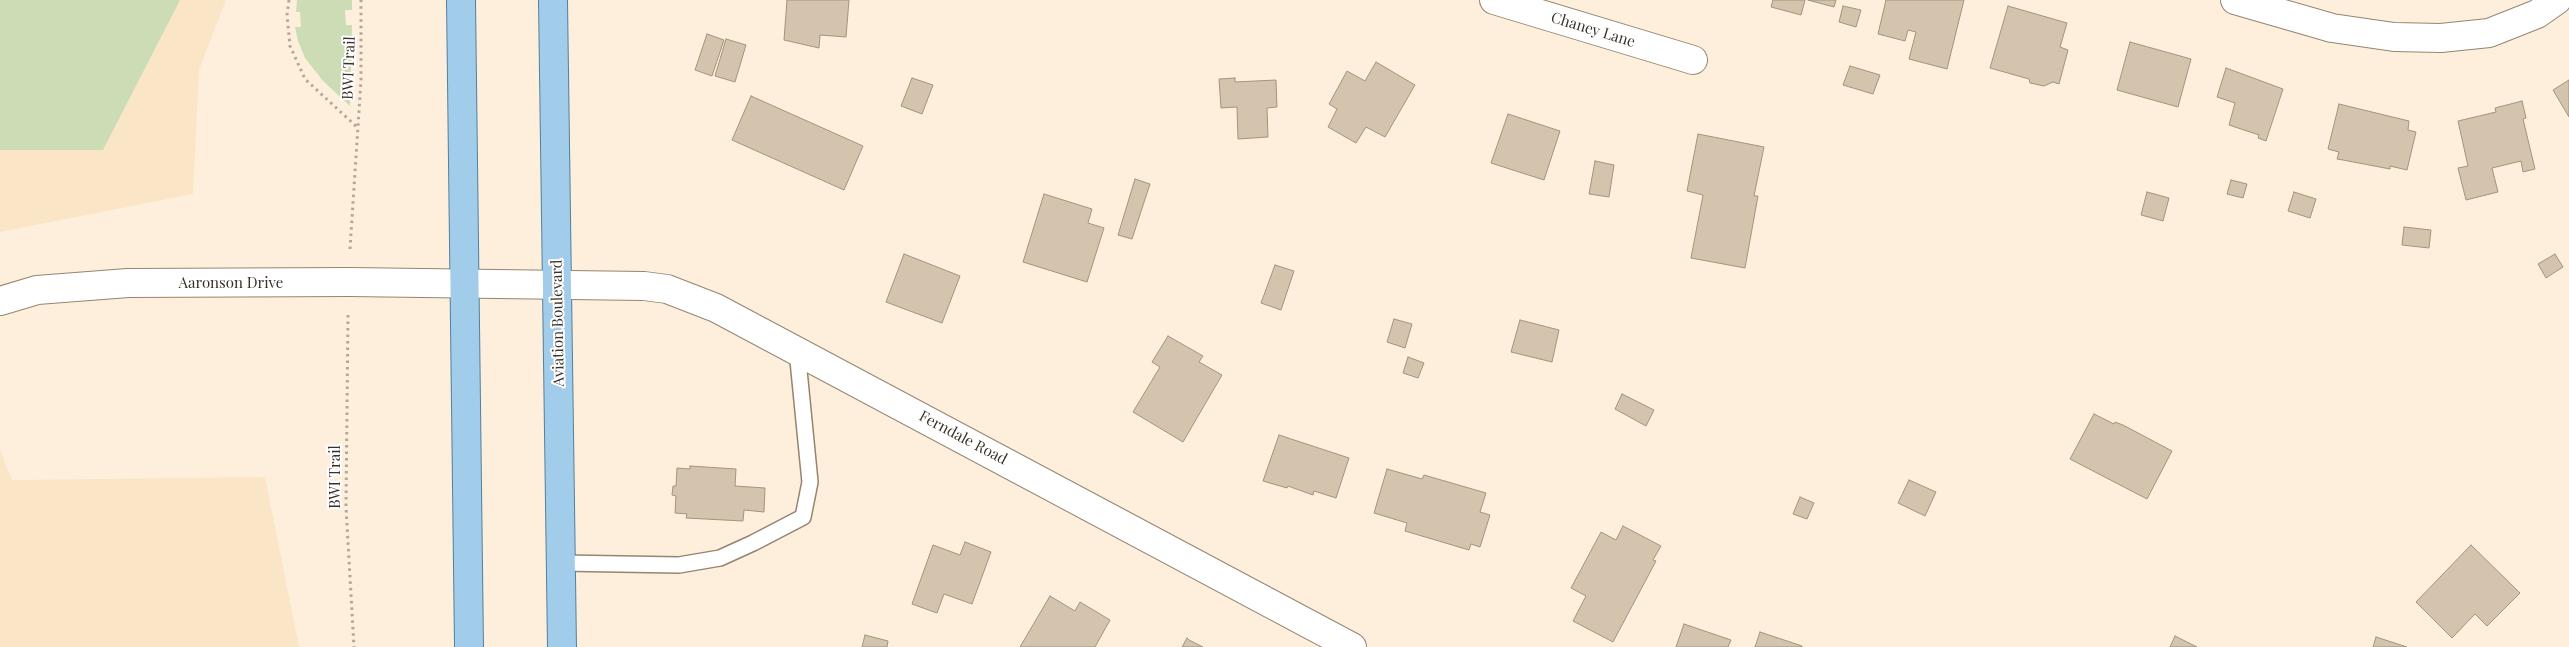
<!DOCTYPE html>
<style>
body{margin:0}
canvas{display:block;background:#fdefdc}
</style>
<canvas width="2569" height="647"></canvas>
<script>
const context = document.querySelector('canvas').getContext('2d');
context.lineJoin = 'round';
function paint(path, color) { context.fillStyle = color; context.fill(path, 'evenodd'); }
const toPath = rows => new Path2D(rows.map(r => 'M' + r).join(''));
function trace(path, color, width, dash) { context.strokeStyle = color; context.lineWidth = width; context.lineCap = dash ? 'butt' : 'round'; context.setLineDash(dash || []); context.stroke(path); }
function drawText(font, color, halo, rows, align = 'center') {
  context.font = font + ' "Playfair Display",serif'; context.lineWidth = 4; context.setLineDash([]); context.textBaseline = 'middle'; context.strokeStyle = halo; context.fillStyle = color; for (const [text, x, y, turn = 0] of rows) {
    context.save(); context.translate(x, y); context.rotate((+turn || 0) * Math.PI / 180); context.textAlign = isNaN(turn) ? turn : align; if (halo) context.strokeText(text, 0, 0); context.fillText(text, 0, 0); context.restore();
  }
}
const built = toPath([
 [0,0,226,0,199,70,193,194,0,232],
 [0,450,12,480,265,477,299,647,0,647]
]);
const green = toPath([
 [0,0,180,0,103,150,0,150],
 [297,0,352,0,352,10,345,10,346,25,352,25,350,106,323,81,305,58,298,41,295,27,301,27,300,12,296,12]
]);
const building = toPath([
 [787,0,849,0,846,37,820,35,819,48,784,40,787,0],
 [1773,0,1805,0,1801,15,1771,7,1773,0],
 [1808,0,1836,0,1834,7,1808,0],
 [1886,0,1964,0,1947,69,1909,59,1916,32,1908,30,1905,41,1878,34,1886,0],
 [1843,6,1861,10,1856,27,1839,22,1843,6],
 [2008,6,2067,23,2060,47,2068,50,2059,84,2053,82,2044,86,2030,83,2029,79,1990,68,2008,6],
 [707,34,724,40,712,76,695,70,707,34],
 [726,39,746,45,735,82,715,76,726,39],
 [2130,42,2191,59,2178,107,2117,90,2130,42],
 [1376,62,1415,85,1385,137,1366,127,1356,143,1328,127,1337,109,1329,104,1347,71,1365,81,1376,62],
 [1850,66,1880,75,1873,94,1843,85,1850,66],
 [2226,68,2283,89,2266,141,2258,138,2259,135,2229,125,2235,103,2217,97,2226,68],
 [912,78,933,85,922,114,901,106,912,78],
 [1235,78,1235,82,1276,80,1277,107,1267,108,1268,137,1238,139,1237,107,1221,108,1219,79,1235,78],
 [2569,80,2569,117,2553,90,2569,80],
 [751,96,863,146,844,190,732,140,751,96],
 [2522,101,2526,118,2523,119,2535,169,2523,172,2521,161,2492,168,2498,192,2466,200,2458,168,2468,166,2458,121,2496,112,2495,108,2522,101],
 [2339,104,2409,121,2408,130,2416,132,2407,170,2390,166,2390,169,2343,160,2337,159,2339,152,2328,149,2339,104],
 [1508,114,1560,131,1544,180,1491,163,1508,114],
 [1698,134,1764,147,1754,196,1758,196,1745,268,1691,258,1703,195,1687,191,1698,134],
 [1595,161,1614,165,1609,197,1589,194,1595,161],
 [1135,179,1150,184,1132,239,1118,235,1135,179],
 [2231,180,2247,184,2243,198,2227,194,2231,180],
 [2147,192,2169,198,2163,221,2141,215,2147,192],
 [2294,192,2316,199,2310,218,2288,211,2294,192],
 [1044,194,1092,209,1088,223,1104,228,1087,282,1023,262,1044,194],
 [2404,227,2431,230,2429,248,2402,245,2404,227],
 [904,254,960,276,942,323,886,302,904,254],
 [2555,254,2563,267,2546,278,2538,264,2555,254],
 [1275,265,1294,271,1281,310,1261,303,1275,265],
 [1394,319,1412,324,1405,348,1387,342,1394,319],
 [1520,320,1559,330,1552,362,1511,352,1520,320],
 [1168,336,1203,356,1199,362,1222,375,1183,442,1133,412,1160,367,1152,362,1168,336],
 [1408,357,1424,363,1418,378,1403,373,1408,357],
 [1622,394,1654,410,1646,426,1615,409,1622,394],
 [2094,414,2114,424,2115,422,2123,425,2172,451,2147,499,2070,459,2094,414],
 [1279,435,1349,458,1336,498,1314,491,1313,495,1288,486,1287,488,1263,481,1279,435],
 [690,466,736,469,735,486,765,488,764,512,744,510,743,521,686,518,687,514,675,513,676,496,672,495,673,486,676,486,677,468,690,469,690,466],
 [1387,469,1422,479,1424,475,1486,493,1480,512,1490,515,1480,547,1471,544,1469,550,1405,531,1407,523,1374,513,1387,469],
 [1909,480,1936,492,1925,516,1898,503,1909,480],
 [1800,497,1814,503,1807,519,1793,514,1800,497],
 [1623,526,1661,546,1653,560,1656,561,1613,642,1573,621,1586,596,1571,588,1601,532,1616,540,1623,526],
 [965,542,991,552,972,604,944,594,937,613,912,604,933,545,960,555,965,542],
 [2471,545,2520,593,2487,626,2475,614,2452,638,2416,602,2471,545],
 [1050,596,1075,611,1080,602,1110,620,1095,647,1020,647,1050,596],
 [1684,624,1731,640,1728,647,1676,647,1684,624],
 [1760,632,1802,646,1802,647,1755,647,1760,632],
 [865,635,888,641,887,647,862,647,865,635],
 [2175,636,2197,647,2170,647,2175,636],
 [2376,637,2407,647,2373,647,2376,637],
 [1187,638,1189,640,1203,647,1182,647,1187,638]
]);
const path = toPath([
 [289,0,287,15,290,46,305,79,358,128],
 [350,249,361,80,361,0],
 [348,315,346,507,354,647]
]);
const lane = toPath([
 [561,563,679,565,720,558,753,543,803,517,810,482,797,350]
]);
const street = toPath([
 [1494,0,1693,60],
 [2235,0,2332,28,2394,37,2441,38,2489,33,2537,14,2557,0],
 [0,301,37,290,128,283,349,282,644,286,667,289,716,308,1352,647]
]);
const primary = toPath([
 [461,0,469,647],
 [553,0,562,647]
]);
const streetNames = [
 ["Chaney Lane",1593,30,17],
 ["BWI Trail",349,68,-88],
 ["Aaronson Drive",231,283],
 ["Aviation Boulevard",558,323,-91],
 ["Ferndale Road",963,438,28],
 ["BWI Trail",335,477,-90]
];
paint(built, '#fbe5c7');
paint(green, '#ccddb6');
paint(building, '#d4c3ad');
trace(building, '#a3947e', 1);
trace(lane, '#958570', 18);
trace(street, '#958570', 30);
trace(primary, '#53809d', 30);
trace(path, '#b3a798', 3, [2.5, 4]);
trace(lane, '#fff', 15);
trace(street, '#fff', 28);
trace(primary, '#a1ccea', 28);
drawText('15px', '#383128', '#fff', streetNames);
</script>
